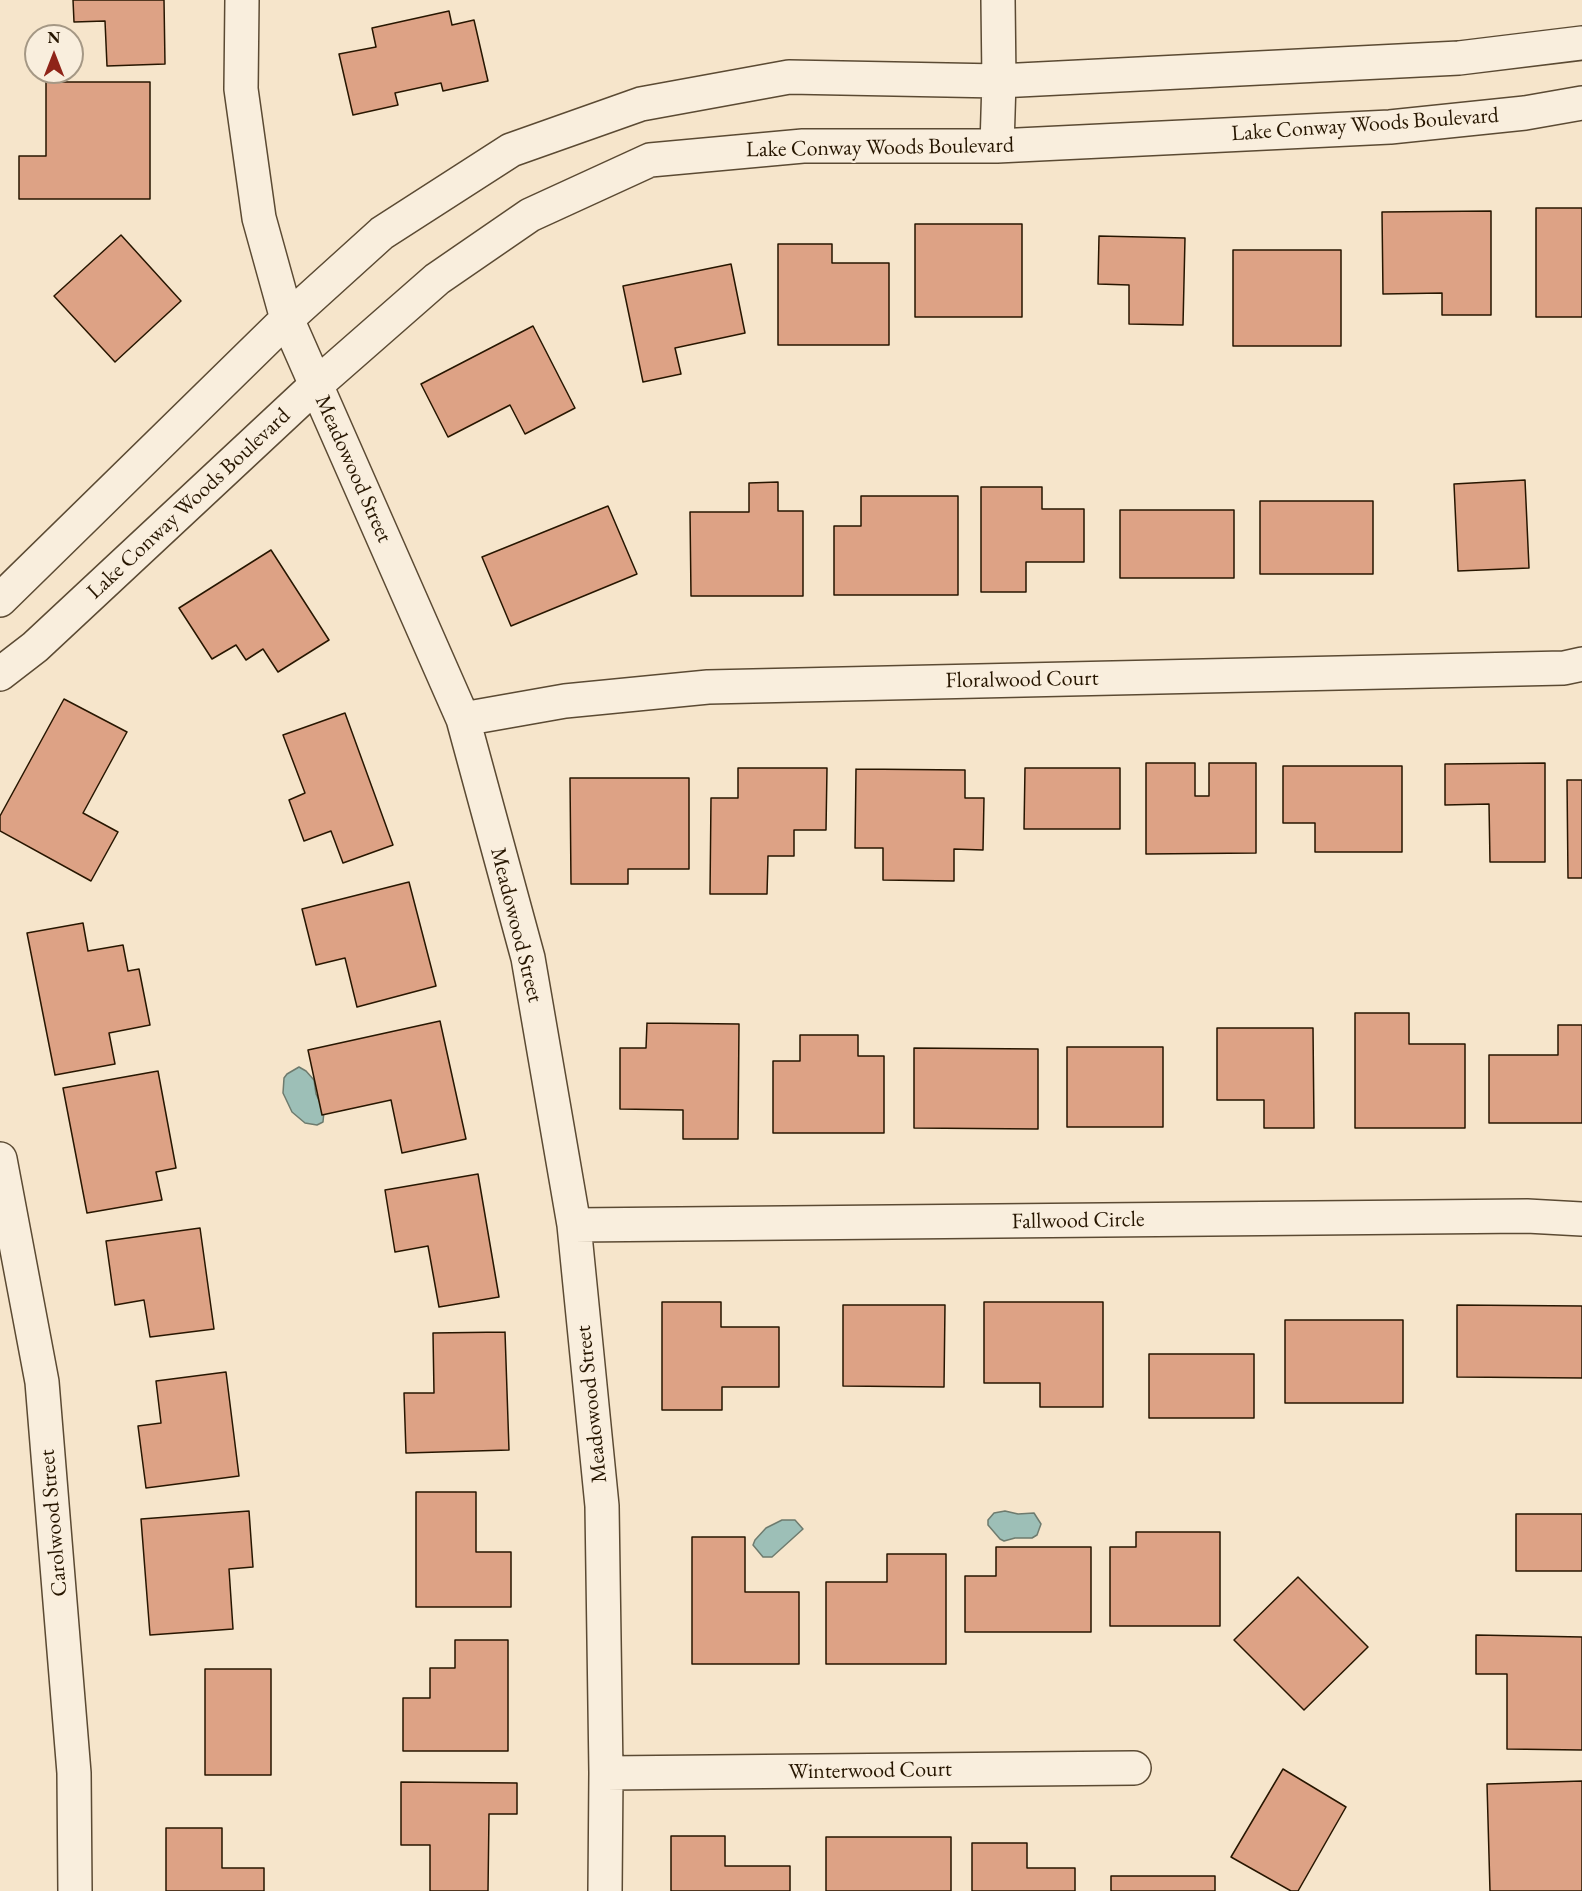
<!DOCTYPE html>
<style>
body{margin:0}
#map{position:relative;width:1582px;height:1891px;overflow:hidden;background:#f6e5cb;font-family:"EB Garamond",serif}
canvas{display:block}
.north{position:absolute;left:24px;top:24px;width:60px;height:60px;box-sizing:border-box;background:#f9eedd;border:2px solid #a59885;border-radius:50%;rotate:0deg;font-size:16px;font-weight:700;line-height:24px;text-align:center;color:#271600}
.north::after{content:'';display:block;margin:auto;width:21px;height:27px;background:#8f2418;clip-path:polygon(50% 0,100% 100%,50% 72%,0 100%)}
</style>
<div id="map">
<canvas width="1582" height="1891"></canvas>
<div class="north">N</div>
</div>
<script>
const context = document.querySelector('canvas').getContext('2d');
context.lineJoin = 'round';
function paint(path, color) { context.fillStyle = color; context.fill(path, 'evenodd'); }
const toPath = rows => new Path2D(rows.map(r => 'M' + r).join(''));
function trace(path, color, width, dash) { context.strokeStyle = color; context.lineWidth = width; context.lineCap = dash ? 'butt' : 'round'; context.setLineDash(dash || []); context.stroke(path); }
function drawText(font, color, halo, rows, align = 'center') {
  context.font = font + ' "EB Garamond",serif'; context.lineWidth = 4.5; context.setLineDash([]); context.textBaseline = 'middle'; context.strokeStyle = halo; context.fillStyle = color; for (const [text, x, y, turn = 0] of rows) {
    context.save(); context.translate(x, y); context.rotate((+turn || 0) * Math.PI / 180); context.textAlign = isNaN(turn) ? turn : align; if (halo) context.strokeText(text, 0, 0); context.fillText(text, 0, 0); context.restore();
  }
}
const water = toPath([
 [299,1067,306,1071,314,1080,316,1094,324,1111,323,1122,317,1125,305,1123,292,1112,283,1093,284,1078,287,1074,299,1067],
 [1005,1511,1018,1514,1034,1513,1041,1524,1037,1535,1032,1538,1015,1538,1004,1541,1000,1539,988,1525,988,1520,994,1513,1005,1511],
 [782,1520,795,1520,803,1529,772,1557,763,1557,753,1545,755,1540,766,1528,782,1520]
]);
const building = toPath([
 [73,0,164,0,165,64,107,66,105,21,74,22,73,0],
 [449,11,452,25,474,20,488,81,443,91,441,83,395,93,398,105,353,115,339,54,376,47,372,28,449,11],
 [46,82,150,82,150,199,19,199,19,156,46,156,46,82],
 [1536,208,1582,208,1582,317,1536,317,1536,208],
 [1491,211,1491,315,1442,315,1442,293,1383,294,1382,212,1491,211],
 [915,224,1022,224,1022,317,915,317,915,224],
 [121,235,181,301,115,362,54,296,121,235],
 [1099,236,1185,238,1183,325,1129,324,1129,285,1098,284,1099,236],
 [778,244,832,244,832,263,889,263,889,345,778,345,778,244],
 [1233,250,1341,250,1341,346,1233,346,1233,250],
 [731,264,745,333,675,348,681,374,643,382,623,286,731,264],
 [533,326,575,408,525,434,510,405,448,437,421,384,533,326],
 [1525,480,1529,568,1458,571,1454,484,1525,480],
 [778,482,778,511,803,511,803,596,691,596,690,512,749,512,749,483,778,482],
 [981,487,1042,487,1042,509,1084,509,1084,562,1026,562,1026,592,981,592,981,487],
 [861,496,958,496,958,595,834,595,834,526,861,526,861,496],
 [1260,501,1373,501,1373,574,1260,574,1260,501],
 [608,506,637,574,511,626,482,557,608,506],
 [1120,510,1234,510,1234,578,1120,578,1120,510],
 [271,550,329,640,278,672,263,649,246,660,236,645,212,659,179,608,271,550],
 [64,699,127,732,83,813,118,832,91,881,0,831,0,816,64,699],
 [345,713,393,845,343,863,331,831,304,841,289,800,305,793,283,735,345,713],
 [1146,763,1195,763,1195,796,1209,796,1209,763,1256,763,1256,853,1146,854,1146,763],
 [1545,763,1545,862,1490,862,1489,804,1445,805,1445,764,1545,763],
 [1283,766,1402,766,1402,852,1315,852,1315,823,1283,823,1283,766],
 [738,768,827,768,826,830,794,830,794,856,768,856,767,894,710,894,711,798,738,798,738,768],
 [1025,768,1120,768,1120,829,1024,829,1025,768],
 [856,769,965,770,965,798,984,798,983,850,954,849,954,881,883,880,883,848,855,848,856,769],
 [570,778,689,778,689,869,628,869,628,884,571,884,570,778],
 [1567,780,1582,780,1582,878,1568,878,1567,780],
 [409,882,436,986,357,1007,345,958,316,965,302,909,409,882],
 [83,923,88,951,123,945,128,971,139,969,150,1025,109,1033,115,1064,55,1075,27,933,83,923],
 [1355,1013,1409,1013,1409,1044,1465,1044,1465,1128,1355,1128,1355,1013],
 [440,1021,466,1139,402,1153,391,1100,322,1115,308,1050,440,1021],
 [647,1023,739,1024,738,1139,683,1139,683,1110,620,1109,620,1048,646,1048,647,1023],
 [1558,1025,1582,1025,1582,1123,1489,1123,1489,1055,1558,1055,1558,1025],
 [1217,1028,1313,1028,1314,1128,1264,1128,1264,1100,1217,1100,1217,1028],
 [800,1035,858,1035,858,1056,884,1056,884,1133,773,1133,773,1061,800,1061,800,1035],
 [1067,1047,1163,1047,1163,1127,1067,1127,1067,1047],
 [914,1048,1038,1049,1038,1129,914,1128,914,1048],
 [158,1071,176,1168,156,1172,162,1200,87,1213,63,1088,158,1071],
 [478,1174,499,1297,439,1307,428,1246,395,1252,385,1190,478,1174],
 [200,1228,214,1329,150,1337,144,1300,115,1305,106,1241,200,1228],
 [662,1302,721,1302,721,1327,779,1327,779,1387,722,1387,722,1410,662,1410,662,1302],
 [984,1302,1103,1302,1103,1407,1040,1407,1040,1383,984,1383,984,1302],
 [843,1305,945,1305,944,1387,843,1386,843,1305],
 [1457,1305,1582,1306,1582,1378,1457,1377,1457,1305],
 [1285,1320,1403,1320,1403,1403,1285,1403,1285,1320],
 [505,1332,509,1450,406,1453,404,1393,434,1393,433,1333,505,1332],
 [1149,1354,1254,1354,1254,1418,1149,1418,1149,1354],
 [226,1372,239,1476,146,1488,138,1426,161,1423,156,1381,226,1372],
 [416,1492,476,1492,476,1552,511,1552,511,1607,416,1607,416,1492],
 [249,1511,253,1567,229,1569,233,1629,150,1635,141,1519,249,1511],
 [1516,1514,1582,1514,1582,1571,1516,1571,1516,1514],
 [1136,1532,1220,1532,1220,1626,1110,1626,1110,1547,1136,1547,1136,1532],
 [692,1537,745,1537,745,1592,799,1592,799,1664,692,1664,692,1537],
 [996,1547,1091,1547,1091,1632,965,1632,965,1576,996,1576,996,1547],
 [887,1554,946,1554,946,1664,826,1664,826,1582,887,1582,887,1554],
 [1298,1577,1368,1647,1304,1710,1234,1640,1298,1577],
 [1476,1635,1582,1637,1582,1750,1507,1749,1507,1674,1476,1674,1476,1635],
 [455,1640,508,1640,508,1751,403,1751,403,1698,430,1698,430,1668,455,1668,455,1640],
 [205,1669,271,1669,271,1775,205,1775,205,1669],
 [1283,1769,1346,1807,1298,1891,1291,1891,1231,1857,1283,1769],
 [1582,1781,1582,1891,1490,1891,1487,1784,1582,1781],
 [401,1782,517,1783,517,1814,489,1814,488,1891,430,1891,430,1845,401,1845,401,1782],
 [166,1828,222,1828,222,1868,264,1868,264,1891,166,1891,166,1828],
 [671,1836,725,1836,725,1866,790,1866,790,1891,671,1891,671,1836],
 [826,1837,951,1837,951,1891,826,1891,826,1837],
 [972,1843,1027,1843,1027,1868,1075,1868,1075,1891,972,1891,972,1843],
 [1111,1876,1215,1876,1215,1891,1111,1891,1111,1876]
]);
const minor = toPath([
 [242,0,241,89,259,218,287,319,463,719,528,958,574,1225,602,1506,606,1773,605,1891],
 [997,146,999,81,998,0],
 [0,600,287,319,382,233,511,150,641,104,789,77,999,81,1459,58,1582,43],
 [0,674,35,647,316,385,437,279,530,215,650,160,803,146,997,146,1390,127,1525,113,1582,103],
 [463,719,565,701,708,687,1564,668,1582,664],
 [0,1159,42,1382,74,1773,75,1891],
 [574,1225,1527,1216,1582,1219],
 [606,1773,1134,1768]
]);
const streetNames = [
 ["Lake Conway Woods Boulevard",1365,125,-4],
 ["Lake Conway Woods Boulevard",880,148,-1],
 ["Meadowood Street",353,469,66],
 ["Lake Conway Woods Boulevard",189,504,-43],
 ["Floralwood Court",1022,680,-1],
 ["Meadowood Street",516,925,76],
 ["Fallwood Circle",1078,1221,-1],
 ["Meadowood Street",592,1404,-96],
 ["Carolwood Street",54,1523,-95],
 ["Winterwood Court",870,1771,-1]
];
paint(water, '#9dbfb7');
trace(water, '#6e7b6e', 1.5);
paint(building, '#dda285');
trace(building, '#271600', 1.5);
trace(minor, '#5b4a33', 36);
trace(minor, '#f9eedd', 33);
drawText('22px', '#271600', '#f9eedd', streetNames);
</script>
